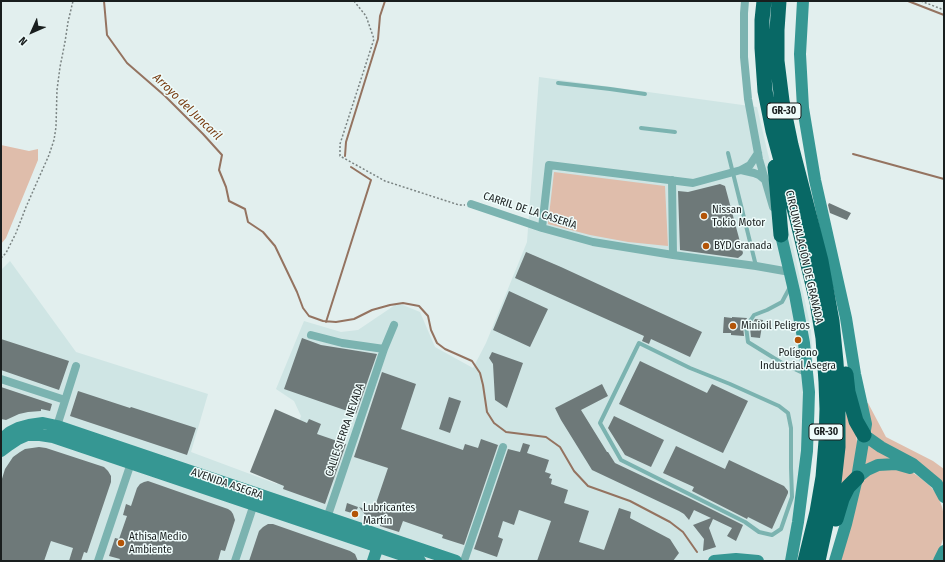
<!DOCTYPE html>
<meta charset="utf-8">
<style>
body{margin:0}
#map{position:relative;width:945px;height:562px;overflow:hidden;background:#e2efee;font-family:"Fira Sans Condensed",sans-serif}
canvas{display:block}
.frame{position:absolute;inset:0;border:2px solid #191e1e;pointer-events:none}
.north{position:absolute;left:12px;top:12px;width:40px;height:40px;-webkit-text-stroke:3px #effcfb;paint-order:stroke;rotate:225deg;font-size:11px;font-weight:700;line-height:16px;text-align:center;color:#191e1e}
.north::after{content:'';display:block;margin:auto;width:14px;height:18px;background:#191e1e;clip-path:polygon(50% 0,100% 100%,50% 72%,0 100%)}
</style>
<div id="map">
<canvas width="945" height="562"></canvas>
<div class="frame"></div>
<div class="north">N</div>
</div>
<script>
const context = document.querySelector('canvas').getContext('2d');
context.lineJoin = 'round';
function paint(path, color) { context.fillStyle = color; context.fill(path, 'evenodd'); }
const toPath = rows => new Path2D(rows.map(r => 'M' + r).join(''));
function trace(path, color, width, dash) { context.strokeStyle = color; context.lineWidth = width; context.lineCap = dash ? 'butt' : 'round'; context.setLineDash(dash || []); context.stroke(path); }
function drawText(font, color, halo, rows, align = 'center') {
  context.font = font + ' "Fira Sans Condensed",sans-serif'; context.lineWidth = 3; context.setLineDash([]); context.textBaseline = 'middle'; context.strokeStyle = halo; context.fillStyle = color; for (const [text, x, y, turn = 0] of rows) {
    context.save(); context.translate(x, y); context.rotate((+turn || 0) * Math.PI / 180); context.textAlign = isNaN(turn) ? turn : align; if (halo) context.strokeText(text, 0, 0); context.fillText(text, 0, 0); context.restore();
  }
}
const built = toPath([
 [539,77,757,107,768,154,793,246,811,329,815,412,811,473,801,535,796,561,1,561,1,270,10,261,76,352,208,394,191,452,277,484,301,416,294,401,276,389,304,321,341,332,358,330,398,303,420,312,435,347,473,368,486,343,527,242]
]);
const green = toPath([
 [1,145,29,151,38,149,38,160,6,238,1,244],
 [554,172,665,186,668,246,628,242,590,235,548,224],
 [864,403,868,403,886,437,933,461,944,469,944,486,872,435],
 [846,408,856,435,858,448,853,476,839,497,845,433],
 [866,443,893,459,861,470],
 [889,469,912,472,922,479,931,487,938,496,942,507,944,516,944,532,943,539,940,548,934,558,932,561,839,561,861,480,878,470]
]);
const stream = toPath([
 [104,1,107,35,127,63,165,96,203,134,222,155,219,170,226,187,229,201,245,209,248,222,263,232,275,246,297,292,303,308,309,316,323,321,336,322,354,319,372,310,390,305,403,303,419,306,428,316,431,330,437,343,445,349,472,361,480,373,483,385,487,412,494,423,506,432,546,437,560,447,574,471,588,486,630,501,670,522,683,532,697,552],
 [908,1,944,15],
 [853,154,944,179],
 [345,156,346,142,378,39,380,16,385,1],
 [326,322,371,180,351,167]
]);
const building = toPath([
 [720,184,725,186,743,253,742,255,738,258,680,250,678,191,688,192],
 [829,203,851,213,847,220,830,213,828,205],
 [526,252,561,267,702,332,690,357,651,339,649,344,642,341,644,336,515,278],
 [509,291,548,309,530,347,493,330],
 [724,317,732,318,732,317,747,318,743,327,744,336,731,335,731,333,723,333],
 [755,319,763,320,760,338,751,337,750,328],
 [302,338,321,345,377,354,356,414,284,389],
 [1,339,69,361,59,390,1,370],
 [492,352,523,363,507,408,495,400,493,364,489,358],
 [640,361,707,393,712,384,748,401,723,453,619,404],
 [382,372,416,384,401,429,463,450,465,444,478,448,481,439,498,445,464,545,442,538,443,535,403,521,399,532,380,526,381,522,366,516,359,507,373,512,388,468,354,457],
 [602,384,608,396,581,410,607,452,608,452,615,463,689,498,743,525,736,541,727,536,732,528,713,519,709,528,716,547,703,551,704,539,693,525,711,518,694,510,689,520,684,514,679,511,592,470,561,420,555,408],
 [1,387,52,404,50,411,41,409,41,411,28,412,19,414,6,420,1,419],
 [78,391,130,408,131,407,196,428,187,455,70,416],
 [449,397,461,401,450,433,439,429],
 [275,409,307,423,309,419,321,424,317,434,346,444,325,504,283,489,284,486,250,472],
 [614,416,664,440,651,467,625,455,608,428],
 [523,443,530,445,527,453,549,460,545,472,551,474,549,478,552,479,551,484,568,490,564,503,589,511,579,542,604,550,619,508,631,512,630,518,670,539,679,553,673,561,537,561,551,521,519,510,514,525,503,521,498,537,503,539,497,557,474,549,508,449,520,452],
 [676,446,725,469,729,460,784,486,788,491,788,493,772,529,748,517,747,519,692,491,694,487,663,473],
 [39,447,46,448,104,467,108,471,111,476,111,482,87,553,84,552,81,561,69,561,73,548,51,541,44,561,1,561,1,482,5,469,13,457,20,452,25,449],
 [148,481,228,509,231,511,233,514,235,520,225,551,221,550,218,561,119,561,120,559,109,556,115,538,119,539,127,516,123,515,126,504,131,506,137,488,140,484,144,482],
 [347,503,358,507,355,514,345,511],
 [268,524,273,524,350,551,355,554,358,561,249,561,259,531,263,527]
]);
const path = toPath([
 [354,1,366,16,374,39,340,144,340,156,385,181,459,205,465,205],
 [921,1,944,10],
 [1,258,6,253,16,233,26,207,49,155,54,140,56,127,57,90,60,67,65,42,68,22,73,1]
]);
const lane = toPath([
 [558,83,610,89,645,94],
 [641,128,675,132],
 [728,153,756,266],
 [790,287,782,302,767,310,754,315,746,327,748,342,782,363,805,374],
 [639,343,690,368,730,384,779,406,788,413,791,428,791,468,792,497,781,529,772,535,759,532,745,522,621,460,600,423,639,343]
]);
const street = toPath([
 [745,1,744,13,744,57,748,99,759,159,773,207],
 [741,170,754,173,759,175,765,180],
 [672,180,673,255],
 [471,204,542,228,593,242,673,255,756,266,790,272],
 [542,228,549,165,693,183,741,170,750,165,758,153],
 [311,335,342,343,384,349],
 [1,379,65,400],
 [57,426,76,366],
 [327,518,384,349,394,325],
 [98,561,131,463,134,461],
 [235,561,254,504,257,501],
 [464,561,503,447]
]);
const secondary = toPath([
 [803,1,800,54,803,108,815,180,846,318,855,374,866,424,857,478,846,524,835,561],
 [781,235,795,295,804,343,809,392,807,451,798,522,791,561],
 [864,435,881,447,913,464,937,484,944,497],
 [1,440,10,432,18,428,29,425,43,423,57,426,456,561],
 [1,451,9,445,18,439,27,435,40,435,53,437,420,561],
 [857,478,867,470,878,465,896,464,910,468],
 [373,561,378,546,381,545,385,544],
 [714,561,736,559,758,561],
 [939,561,944,551]
]);
const highway = toPath([
 [764,1,762,20,762,48,765,91,773,131,797,219,817,302,823,338,826,382,827,409,826,441,823,477,817,512,805,561],
 [779,1,777,30,777,61,782,101,791,145,821,261,832,321,836,362,838,393,838,447,833,492,818,561],
 [775,167,776,177,781,235],
 [846,374,848,392,856,421,864,435],
 [836,519,842,499,848,487,857,478]
]);
const markers = [
 [704,216,4,"#b45508"],
 [706,246,4,"#b45508"],
 [733,326,4,"#b45508"],
 [798,340,4,"#b45508"],
 [355,514,4,"#b45508"],
 [121,543,4,"#b45508"]
];
const shields = [
 [784,111,34],
 [826,432,34]
];
const shieldNames = [
 ["GR-30",784,111],
 ["GR-30",826,432]
];
const poiNames = [
 ["Nissan",712,210],
 ["Tokio Motor",712,223],
 ["BYD Granada",714,246],
 ["Minioil Peligros",741,326],
 ["Polígono",798,353,"center"],
 ["Industrial Asegra",798,366,"center"],
 ["Lubricantes",363,508],
 ["Martín",363,521],
 ["Athisa Medio",129,537],
 ["Ambiente",129,550]
];
const streetNames = [
 ["CARRIL DE LA CASERÍA",530,211,18],
 ["CIRCUNVALACIÓN DE GRANADA",804,257,77],
 ["CALLE SIERRA NEVADA",345,430,-71],
 ["AVENIDA ASEGRA",227,484,19]
];
const waterNames = [
 ["Arroyo del Juncaril",187,107,44]
];
paint(built, '#cfe5e4');
paint(green, '#dfbdab');
trace(stream, '#947360', 2);
paint(building, '#6e7979');
trace(path, '#7a8382', 1.5, [2, 2]);
trace(lane, '#7bb3b0', 4);
trace(street, '#7bb3b0', 8);
trace(secondary, '#369793', 12);
trace(highway, '#086865', 15);
for (const [x, y, r, color] of markers) { const dot = new Path2D(); dot.arc(x, y, r, 0, 2 * Math.PI); context.fillStyle = color; context.fill(dot); trace(dot, '#effcfb', 1.5); }
for (const [x, y, w] of shields) { const box = new Path2D(); box.roundRect(x - w / 2, y - 8, w, 16, 3); context.fillStyle = '#effcfb'; context.fill(box); trace(box, '#191e1e', 1); }
drawText('bold 10px', '#191e1e', null, shieldNames);
drawText('11px', '#191e1e', '#effcfb', poiNames, 'left');
drawText('11px', '#191e1e', '#effcfb', streetNames);
drawText('italic 12px', '#773a0f', '#effcfb', waterNames);
</script>
